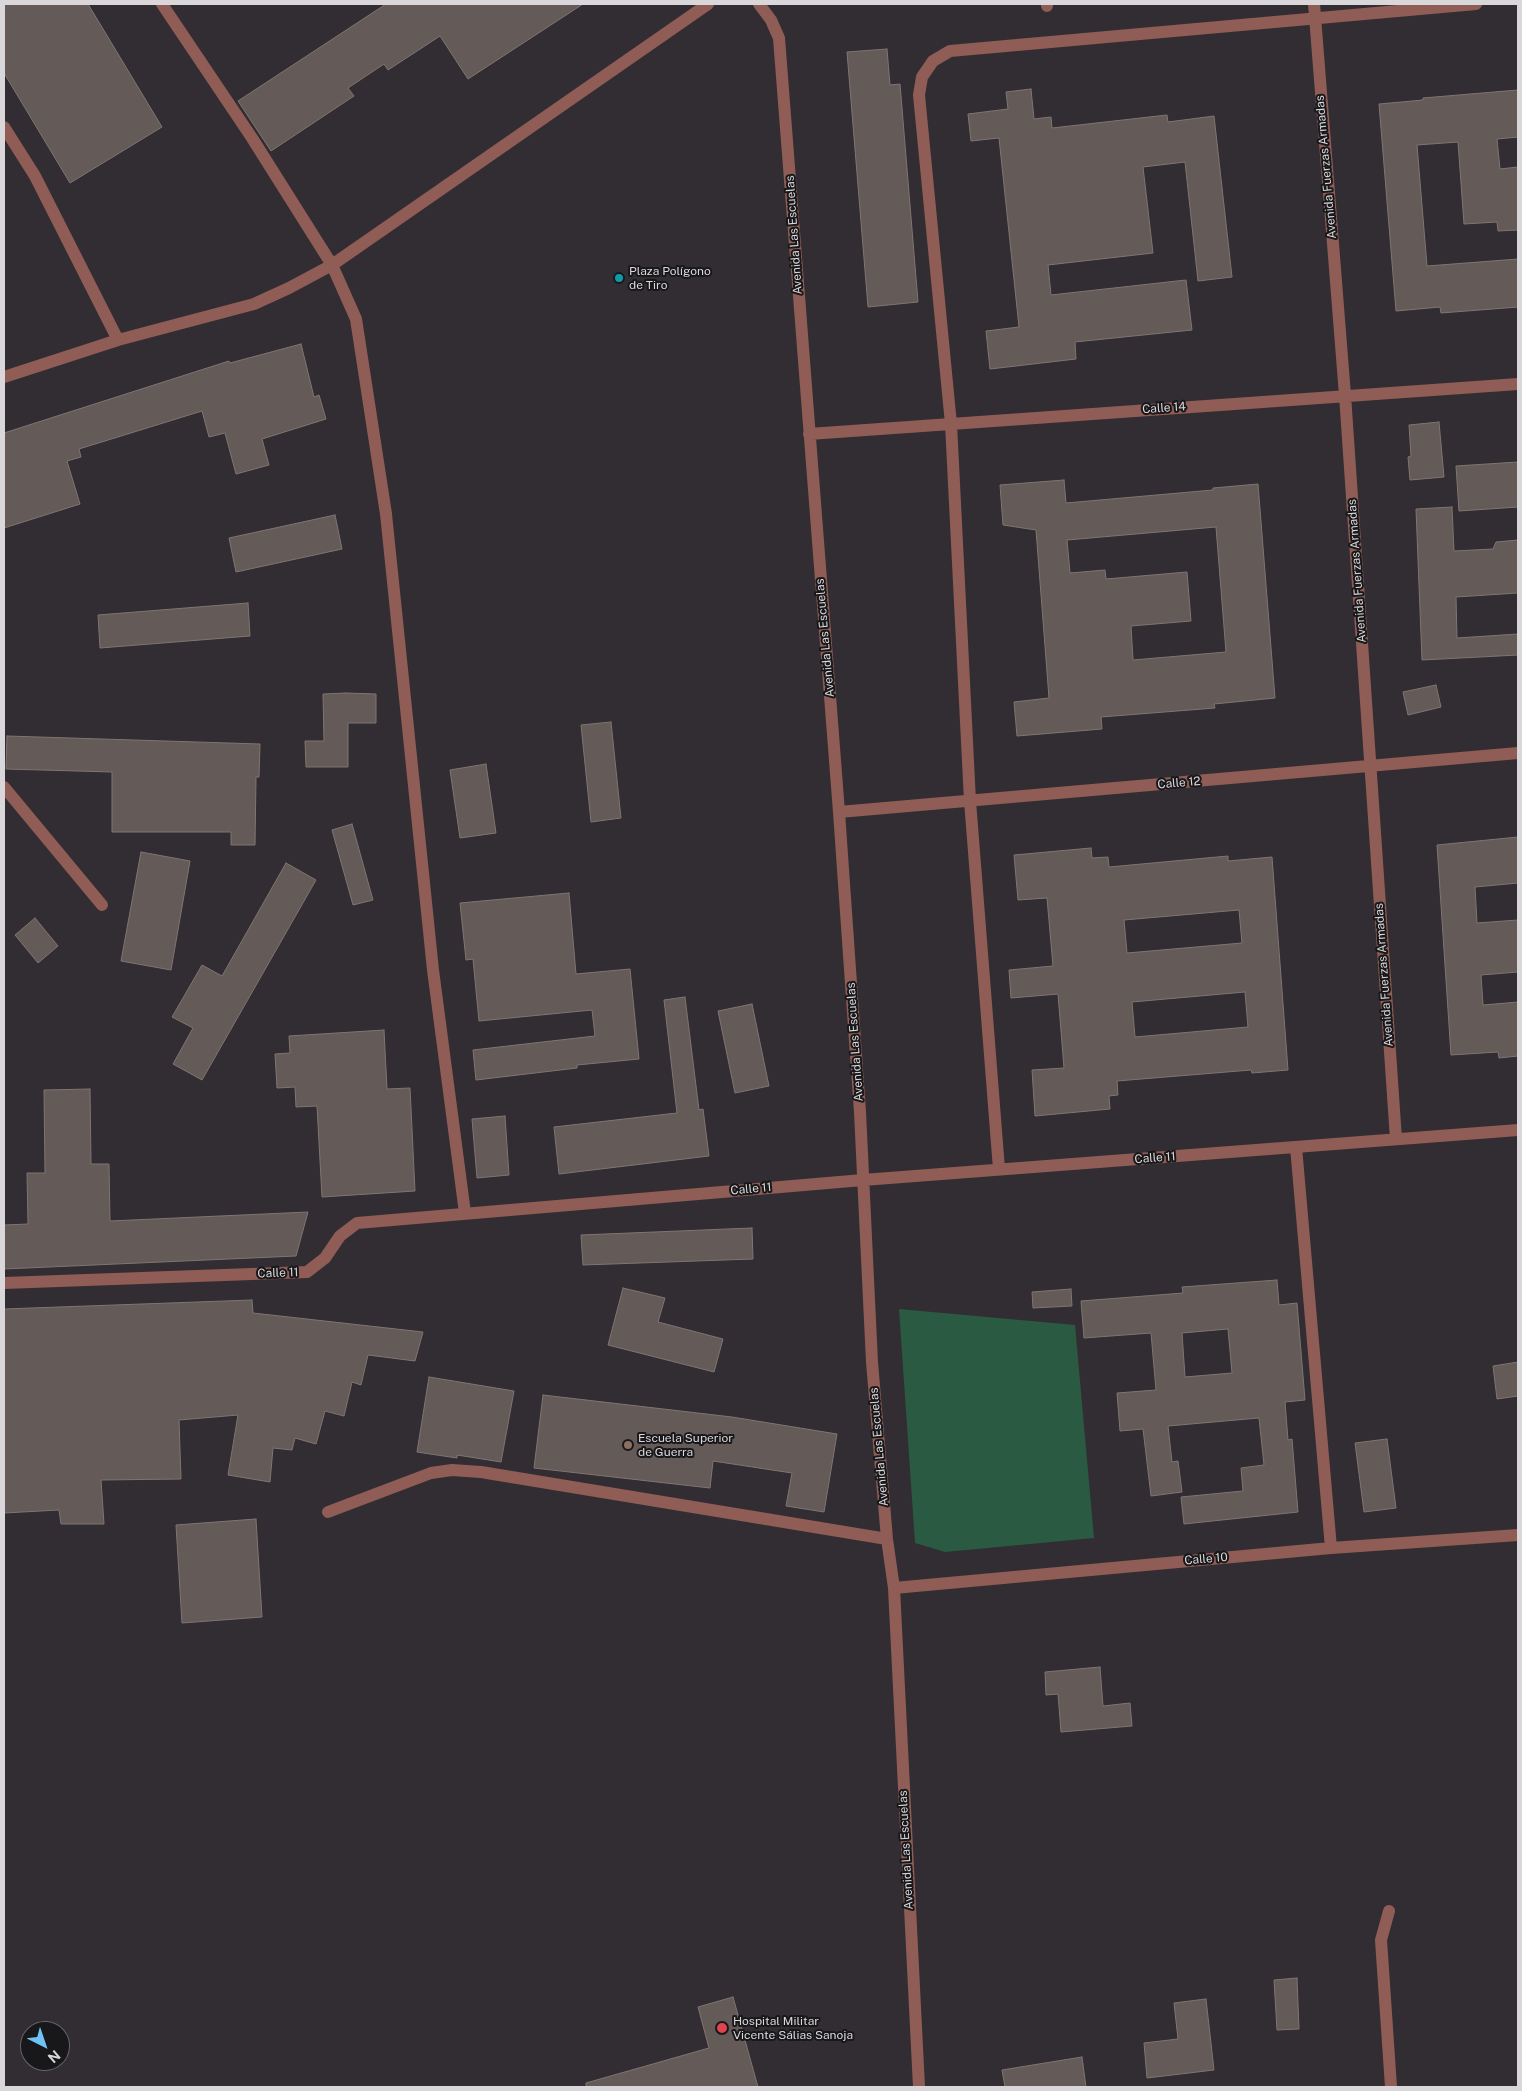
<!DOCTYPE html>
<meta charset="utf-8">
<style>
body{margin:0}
#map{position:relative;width:1522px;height:2091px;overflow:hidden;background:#322d33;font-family:"Public Sans",sans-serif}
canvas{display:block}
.frame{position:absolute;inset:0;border:5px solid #dad7db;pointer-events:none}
.north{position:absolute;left:20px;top:2021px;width:50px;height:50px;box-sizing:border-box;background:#181719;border:1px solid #666467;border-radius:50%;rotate:139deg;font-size:14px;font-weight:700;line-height:20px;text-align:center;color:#dad7db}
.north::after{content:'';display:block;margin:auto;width:18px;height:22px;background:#70c1f4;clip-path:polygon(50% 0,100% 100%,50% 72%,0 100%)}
</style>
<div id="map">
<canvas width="1522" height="2091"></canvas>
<div class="frame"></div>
<div class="north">N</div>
</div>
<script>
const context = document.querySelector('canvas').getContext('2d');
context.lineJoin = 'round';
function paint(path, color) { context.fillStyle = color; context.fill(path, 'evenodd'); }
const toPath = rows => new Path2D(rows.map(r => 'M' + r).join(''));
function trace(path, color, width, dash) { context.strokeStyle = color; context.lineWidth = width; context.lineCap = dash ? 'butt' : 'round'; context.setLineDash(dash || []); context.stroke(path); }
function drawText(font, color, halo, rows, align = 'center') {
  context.font = font + ' "Public Sans",sans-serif'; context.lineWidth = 4; context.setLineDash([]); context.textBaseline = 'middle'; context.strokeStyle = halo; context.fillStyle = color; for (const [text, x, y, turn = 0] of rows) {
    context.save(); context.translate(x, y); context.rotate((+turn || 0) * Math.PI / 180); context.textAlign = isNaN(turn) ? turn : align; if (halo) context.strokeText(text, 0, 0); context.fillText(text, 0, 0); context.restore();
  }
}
const green = toPath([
 [899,1309,1075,1325,1094,1538,945,1552,915,1543]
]);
const building = toPath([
 [4,4,88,4,162,127,70,183,4,73,4,4],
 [386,4,583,4,468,79,440,36,388,70,384,64,348,88,354,96,271,151,238,101,386,4],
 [887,49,890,85,900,84,918,302,868,307,847,52,887,49],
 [1031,89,1034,119,1051,117,1052,128,1167,115,1168,122,1214,116,1232,277,1198,281,1185,162,1143,167,1153,253,1048,265,1051,295,1186,280,1192,330,1075,342,1076,359,990,369,986,331,1019,327,999,138,971,141,968,114,1008,109,1006,92,1031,89],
 [1518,90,1518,137,1497,139,1500,169,1518,167,1518,230,1498,231,1497,222,1464,224,1458,142,1417,145,1427,266,1518,259,1518,307,1441,313,1440,307,1396,311,1379,104,1423,100,1423,98,1518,90],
 [301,344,314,397,319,395,326,419,262,439,269,465,236,474,225,433,209,437,202,411,79,449,81,457,67,461,80,504,4,528,4,433,229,361,230,363,301,344],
 [1439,422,1444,477,1410,480,1408,457,1411,456,1409,425,1439,422],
 [1518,462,1518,507,1459,511,1456,466,1518,462],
 [1064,480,1066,503,1213,490,1213,488,1258,484,1275,698,1214,704,1215,708,1101,717,1102,729,1017,736,1014,702,1049,698,1036,530,1003,525,1000,485,1064,480],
 [1216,527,1226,652,1133,660,1131,626,1191,621,1187,572,1106,579,1105,570,1070,573,1067,540,1216,527],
 [1452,507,1454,551,1493,549,1496,542,1518,540,1518,593,1456,597,1457,638,1518,634,1518,655,1422,660,1416,509,1452,507],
 [335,515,342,549,236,572,229,538,335,515],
 [248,603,250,636,100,648,98,615,248,603],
 [1436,685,1441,707,1408,715,1403,692,1436,685],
 [346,693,376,694,376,723,348,723,348,767,306,767,305,741,324,741,323,694,346,693],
 [611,722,621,818,591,822,581,725,611,722],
 [7,736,260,744,259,777,256,777,255,845,231,845,231,832,112,832,112,772,6,769,7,736],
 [486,764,496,833,460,838,450,770,486,764],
 [352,824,373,900,353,905,332,830,352,824],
 [1518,837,1518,883,1475,887,1477,923,1518,920,1518,972,1481,975,1483,1005,1518,1002,1518,1056,1499,1058,1498,1052,1451,1055,1437,845,1518,837],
 [1091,848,1092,858,1108,857,1109,867,1228,856,1228,861,1272,857,1288,1070,1252,1073,1251,1070,1117,1081,1118,1095,1109,1096,1110,1109,1035,1116,1032,1070,1064,1068,1058,994,1011,998,1009,970,1053,966,1047,898,1018,900,1014,855,1091,848],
 [1239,910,1242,943,1127,953,1124,920,1239,910],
 [1245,992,1248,1027,1135,1037,1132,1002,1245,992],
 [141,852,190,861,171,970,121,961,141,852],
 [286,863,316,880,202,1080,173,1064,193,1028,172,1017,202,965,222,976,286,863],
 [569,893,576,974,630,969,639,1059,577,1065,577,1068,476,1080,473,1050,595,1036,592,1010,479,1021,473,959,466,960,460,903,569,893],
 [35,918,58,946,38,963,15,935,35,918],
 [685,997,699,1110,703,1109,709,1156,559,1174,554,1127,677,1113,664,1000,685,997],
 [752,1004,769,1086,735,1093,718,1011,752,1004],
 [384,1030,387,1089,410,1088,415,1191,322,1197,317,1106,296,1107,295,1087,277,1088,275,1054,290,1053,289,1036,384,1030],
 [90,1089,91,1164,109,1164,110,1221,308,1212,296,1256,4,1269,4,1225,28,1224,27,1173,45,1173,44,1090,90,1089],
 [505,1116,509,1175,477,1178,472,1119,505,1116],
 [752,1228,753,1259,583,1265,581,1235,752,1228],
 [1277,1280,1279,1305,1297,1303,1305,1400,1285,1402,1288,1440,1292,1439,1298,1512,1184,1524,1181,1497,1243,1491,1241,1468,1264,1465,1259,1418,1168,1426,1172,1462,1178,1461,1182,1492,1151,1496,1143,1429,1120,1431,1117,1393,1156,1390,1151,1333,1084,1338,1081,1301,1183,1293,1182,1287,1277,1280],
 [1228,1329,1232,1373,1185,1377,1182,1333,1228,1329],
 [623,1288,665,1298,658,1322,723,1339,714,1372,608,1345,623,1288],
 [1071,1289,1072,1306,1033,1308,1032,1292,1071,1289],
 [252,1300,253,1313,423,1332,415,1361,368,1355,361,1385,352,1382,344,1416,325,1411,316,1444,295,1438,292,1450,273,1448,270,1482,228,1475,238,1415,179,1420,181,1479,101,1480,104,1524,61,1524,59,1510,4,1513,4,1309,252,1300],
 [1518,1362,1518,1396,1497,1399,1493,1366,1518,1362],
 [429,1377,514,1391,501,1462,457,1455,457,1458,417,1452,429,1377],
 [543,1395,732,1417,837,1434,824,1512,786,1506,792,1473,713,1461,710,1488,534,1468,543,1395],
 [1387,1439,1396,1508,1364,1512,1355,1443,1387,1439],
 [256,1519,262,1617,182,1623,176,1525,256,1519],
 [1100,1667,1103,1706,1130,1703,1132,1726,1061,1732,1058,1694,1046,1695,1045,1672,1100,1667],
 [1297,1978,1299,2029,1277,2030,1274,1980,1297,1978],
 [733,1997,758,2087,586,2087,586,2083,709,2048,698,2007,733,1997],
 [1206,1999,1214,2070,1147,2078,1144,2043,1178,2039,1174,2003,1206,1999],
 [1082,2057,1086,2087,1005,2087,1002,2070,1082,2057]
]);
const minor = toPath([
 [162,4,252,138,332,265,356,319,386,514,433,970,465,1213],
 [759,4,771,20,779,38,839,812,860,1112,872,1362,887,1539,894,1588,919,2087],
 [1047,4,1047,6],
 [1314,4,1345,395,1396,1139],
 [4,127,35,176,118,340],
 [4,377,118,340,254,304,289,288,332,265,708,4],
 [809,434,1518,384],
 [4,787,102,905],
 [839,812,1518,753],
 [1296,1147,1331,1548],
 [999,1169,970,801,951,424,919,95,922,77,933,61,950,51,1476,4],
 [4,1283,307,1272,325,1258,340,1236,357,1223,863,1180,1518,1130],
 [328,1512,431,1473,452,1470,481,1472,887,1539],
 [894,1588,1331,1548,1518,1535],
 [1389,1911,1381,1940,1391,2087]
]);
const markers = [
 [619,278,5,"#0f9aa8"],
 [628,1445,5,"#8d6e63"],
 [722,2028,6,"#e0444e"]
];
const streetNames = [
 ["Avenida Fuerzas Armadas",1326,167,-95],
 ["Avenida Las Escuelas",794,235,-94],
 ["Calle 14",1164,408,-4],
 ["Avenida Fuerzas Armadas",1357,571,-94],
 ["Avenida Las Escuelas",825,638,-95],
 ["Calle 12",1179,783,-5],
 ["Avenida Fuerzas Armadas",1384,975,-94],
 ["Avenida Las Escuelas",855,1042,-94],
 ["Calle 11",1155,1158,-4],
 ["Calle 11",751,1189,-5],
 ["Calle 11",278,1273,-2],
 ["Avenida Las Escuelas",879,1447,-95],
 ["Calle 10",1206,1559,-5],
 ["Avenida Las Escuelas",906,1850,-93]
];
const poiNames = [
 ["Plaza Polígono",629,271],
 ["de Tiro",629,285],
 ["Escuela Superior",638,1438],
 ["de Guerra",638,1452],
 ["Hospital Militar",733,2021],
 ["Vicente Sálias Sanoja",733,2035]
];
paint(green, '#2a5a41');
paint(building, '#645b58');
trace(building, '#7f7573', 1);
trace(minor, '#8f5d55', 12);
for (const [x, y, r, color] of markers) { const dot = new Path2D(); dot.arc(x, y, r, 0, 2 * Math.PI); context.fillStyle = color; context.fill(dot); trace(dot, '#181719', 2); }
drawText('12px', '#dad7db', '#181719', streetNames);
drawText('12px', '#dad7db', '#181719', poiNames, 'left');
</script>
